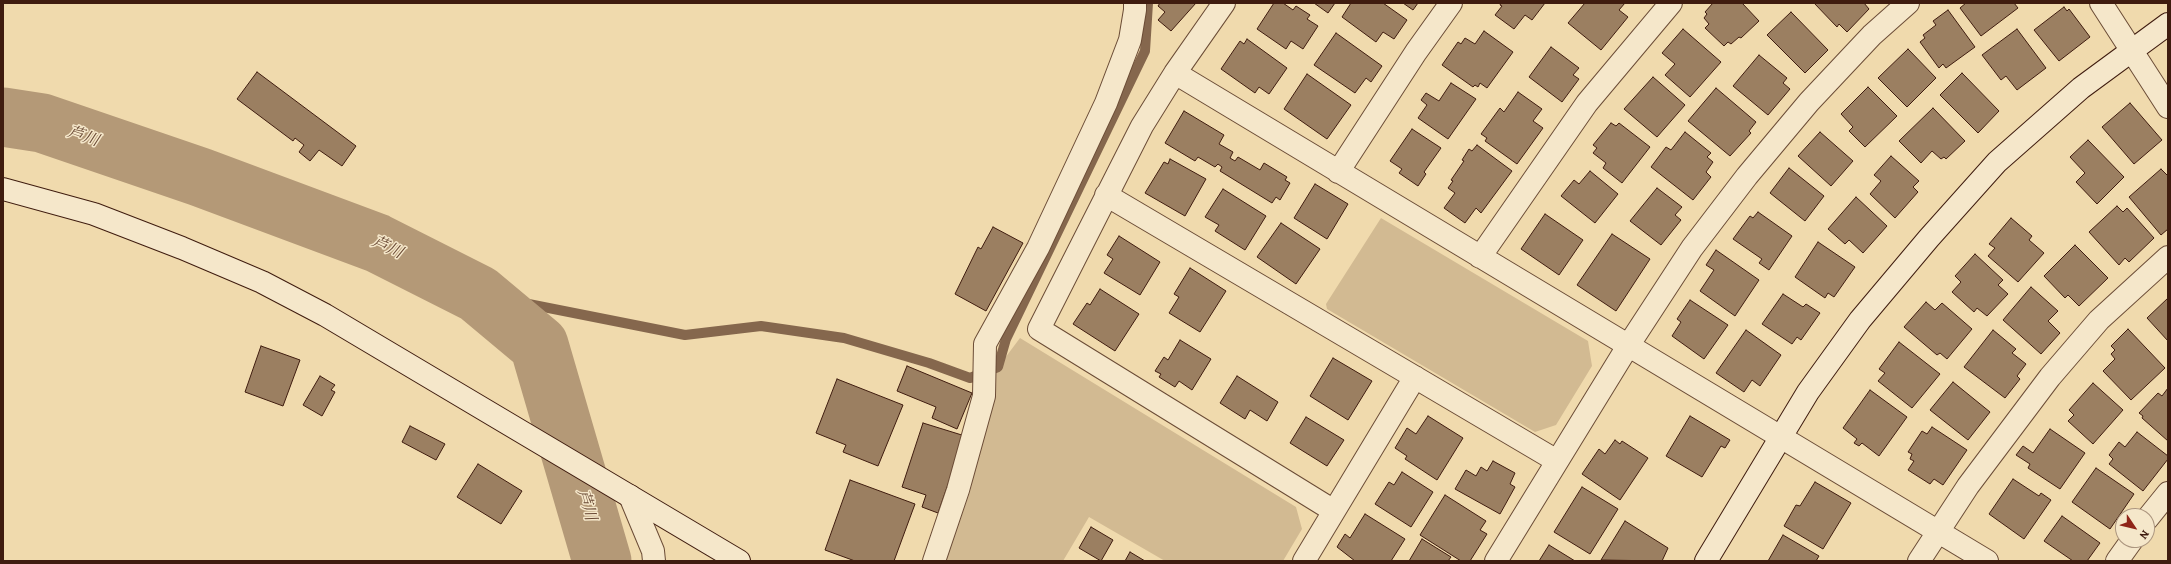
<!DOCTYPE html>
<meta charset="utf-8">
<style>
body{margin:0}
#map{position:relative;width:2171px;height:564px;overflow:hidden;background:#f0daad;font-family:Alegreya,serif}
canvas{display:block}
.frame{position:absolute;inset:0;border:4px solid #3f1c0f;pointer-events:none}
.north{position:absolute;left:2115px;top:508px;width:40px;height:40px;box-sizing:border-box;background:#f5e7ca;border:1px solid #ac967f;border-radius:50%;rotate:125deg;font-size:11px;font-weight:700;line-height:16px;text-align:center;color:#3f1c0f}
.north::after{content:'';display:block;margin:auto;width:14px;height:18px;background:#8f2418;clip-path:polygon(50% 0,100% 100%,50% 72%,0 100%)}
</style>
<div id="map">
<canvas width="2171" height="564"></canvas>
<div class="frame"></div>
<div class="north">N</div>
</div>
<script>
const context = document.querySelector('canvas').getContext('2d');
context.lineJoin = 'round';
function paint(path, color) { context.fillStyle = color; context.fill(path, 'evenodd'); }
const toPath = rows => new Path2D(rows.map(r => 'M' + r).join(''));
function trace(path, color, width, dash) { context.strokeStyle = color; context.lineWidth = width; context.lineCap = dash ? 'butt' : 'round'; context.setLineDash(dash || []); context.stroke(path); }
function drawText(font, color, halo, rows, align = 'center') {
  context.font = font + ' Alegreya,"Noto Serif JP",serif'; context.lineWidth = 3; context.setLineDash([]); context.textBaseline = 'middle'; context.strokeStyle = halo; context.fillStyle = color; for (const [text, x, y, turn = 0] of rows) {
    context.save(); context.translate(x, y); context.rotate((+turn || 0) * Math.PI / 180); context.textAlign = isNaN(turn) ? turn : align; if (halo) context.strokeText(text, 0, 0); context.fillText(text, 0, 0); context.restore();
  }
}
const green = toPath([
 [1381,218,1588,341,1592,366,1556,425,1535,432,1327,309,1326,304],
 [1020,338,1296,507,1302,529,1283,561,1165,561,1089,517,1063,561,945,561,970,492,996,370]
]);
const stream = toPath([
 [478,294,685,335,761,326,844,338,929,363,970,378,998,367,1006,339,1145,51,1148,3]
]);
const river = toPath([
 [3,117,42,123,200,177,377,243,478,294,539,345,602,561]
]);
const building = toPath([
 [1160,3,1196,3,1171,31,1158,20,1165,12,1158,6,1160,3],
 [1274,3,1283,3,1293,10,1296,6,1310,15,1307,19,1318,26,1303,49,1291,41,1286,49,1257,29,1274,3],
 [1314,3,1335,3,1328,13,1314,3],
 [1351,3,1383,3,1407,20,1394,39,1383,32,1376,42,1342,17,1351,3],
 [1403,3,1418,3,1413,10,1403,3],
 [1501,3,1545,3,1532,20,1525,15,1514,29,1495,15,1502,6,1500,5,1501,3],
 [1585,3,1625,3,1619,10,1628,17,1601,50,1568,23,1585,3],
 [1713,3,1742,3,1759,21,1741,38,1739,37,1731,44,1728,42,1724,46,1705,28,1709,24,1704,18,1707,14,1705,12,1713,3],
 [1814,3,1864,3,1869,9,1847,32,1839,24,1837,27,1814,3],
 [1966,3,2014,3,2018,8,1981,36,1960,8,1966,3],
 [2064,7,2067,11,2069,9,2090,37,2059,61,2034,30,2064,7],
 [1948,10,1975,47,1946,68,1943,64,1939,68,1920,42,1925,38,1923,35,1936,25,1933,21,1948,10],
 [1791,12,1828,50,1805,73,1767,35,1791,12],
 [1683,29,1721,62,1690,97,1665,75,1675,64,1662,53,1683,29],
 [2017,29,2046,68,2017,90,2006,76,2001,80,1982,55,2017,29],
 [1484,31,1513,52,1487,88,1480,83,1478,87,1475,85,1473,87,1442,65,1458,42,1461,44,1465,38,1475,44,1484,31],
 [1336,33,1382,66,1371,82,1366,78,1355,93,1314,65,1336,33],
 [1247,39,1287,68,1269,94,1259,87,1255,93,1221,69,1240,41,1244,44,1247,39],
 [1551,47,1579,68,1573,75,1579,79,1562,102,1529,77,1551,47],
 [1908,49,1936,78,1907,107,1878,78,1908,49],
 [1759,55,1787,78,1783,83,1790,89,1768,115,1733,86,1759,55],
 [257,72,356,146,342,166,319,150,310,161,299,152,304,145,295,138,293,141,237,99,257,72],
 [1962,73,1999,111,1978,133,1940,95,1962,73],
 [1307,74,1351,105,1327,139,1284,109,1307,74],
 [1653,77,1685,105,1657,137,1624,109,1653,77],
 [1451,83,1476,99,1448,139,1418,118,1427,105,1421,100,1426,93,1439,101,1451,83],
 [1868,87,1897,116,1865,147,1849,131,1853,127,1841,114,1868,87],
 [1716,88,1756,122,1749,131,1751,133,1730,156,1688,121,1716,88],
 [1518,92,1542,109,1533,121,1543,128,1517,164,1485,141,1487,138,1481,134,1500,108,1504,112,1518,92],
 [2130,103,2162,140,2134,164,2102,127,2130,103],
 [1933,108,1965,141,1946,159,1944,157,1941,159,1932,151,1921,163,1899,141,1933,108],
 [1184,111,1224,135,1219,144,1233,152,1230,158,1235,161,1238,157,1260,170,1264,163,1287,177,1285,180,1290,183,1280,200,1276,197,1272,203,1220,171,1222,167,1218,164,1215,167,1198,157,1195,161,1165,143,1184,111],
 [1611,123,1616,126,1619,123,1650,147,1622,183,1603,168,1606,163,1593,153,1597,148,1593,145,1611,123],
 [1412,129,1441,148,1424,172,1426,174,1418,186,1399,173,1402,169,1390,161,1412,129],
 [1685,132,1711,153,1707,157,1713,162,1706,172,1711,177,1693,200,1651,167,1666,147,1671,150,1685,132],
 [1820,132,1853,161,1831,186,1798,156,1820,132],
 [2088,140,2124,177,2097,204,2076,182,2085,173,2070,157,2088,140],
 [1477,145,1512,171,1481,213,1476,208,1465,223,1444,208,1455,193,1448,188,1453,181,1451,180,1464,161,1462,160,1469,149,1472,151,1477,145],
 [1891,156,1919,181,1913,187,1918,192,1895,218,1870,194,1881,181,1874,175,1891,156],
 [1170,159,1206,179,1185,216,1145,193,1164,162,1168,164,1170,159],
 [1789,168,1824,196,1805,221,1770,193,1789,168],
 [2161,169,2168,176,2168,229,2161,235,2129,197,2161,169],
 [1590,171,1618,194,1595,223,1561,196,1574,180,1579,184,1590,171],
 [1315,184,1348,204,1327,239,1294,218,1315,184],
 [1657,188,1682,207,1675,215,1681,220,1661,245,1630,221,1657,188],
 [1223,189,1266,216,1245,250,1215,231,1219,225,1205,217,1223,189],
 [1856,197,1887,226,1863,253,1849,240,1845,244,1828,229,1856,197],
 [2117,206,2123,212,2127,208,2154,238,2129,262,2125,258,2119,265,2089,232,2117,206],
 [1758,212,1792,236,1769,270,1759,263,1762,259,1733,239,1750,216,1753,218,1758,212],
 [1545,214,1583,240,1559,275,1521,249,1545,214],
 [2011,218,2032,236,2029,240,2044,253,2018,282,1988,256,1995,248,1989,244,2011,218],
 [1281,223,1320,249,1296,284,1257,257,1281,223],
 [993,227,1023,243,986,311,955,294,978,247,981,249,993,227],
 [1612,234,1650,259,1616,311,1577,285,1612,234],
 [1119,236,1160,262,1140,295,1104,273,1113,259,1107,255,1119,236],
 [1818,242,1855,267,1834,297,1828,293,1825,298,1795,277,1818,242],
 [2075,245,2108,278,2079,306,2068,295,2065,298,2044,276,2075,245],
 [1716,250,1759,280,1735,316,1700,291,1714,270,1706,265,1716,250],
 [1975,254,2003,280,1998,285,2008,294,1987,316,1977,308,1974,312,1952,292,1961,282,1955,276,1975,254],
 [1190,268,1226,291,1200,332,1169,313,1179,297,1174,294,1190,268],
 [2031,287,2058,311,2048,321,2060,333,2041,354,2003,320,2031,287],
 [1100,289,1139,314,1115,351,1073,324,1087,303,1090,305,1100,289],
 [1783,294,1803,307,1806,304,1820,313,1801,340,1797,337,1792,344,1762,324,1783,294],
 [2168,298,2168,341,2147,318,2168,298],
 [1690,300,1728,325,1704,359,1672,336,1681,322,1677,319,1690,300],
 [1926,302,1935,310,1942,303,1972,329,1947,359,1940,353,1937,355,1904,327,1926,302],
 [2128,329,2165,368,2131,400,2103,371,2115,359,2111,354,2115,350,2111,346,2128,329],
 [1746,330,1781,355,1760,386,1752,380,1744,392,1716,373,1746,330],
 [1993,330,2016,349,2012,353,2026,364,2017,376,2020,379,2005,398,1964,367,1993,330],
 [1180,340,1211,359,1192,390,1179,381,1175,387,1159,377,1161,374,1155,371,1164,357,1168,360,1180,340],
 [1899,342,1940,374,1912,408,1878,381,1885,373,1879,369,1899,342],
 [261,346,300,360,283,406,245,392,261,346],
 [1333,358,1372,381,1348,420,1310,396,1333,358],
 [907,366,972,393,957,429,932,418,936,407,897,391,907,366],
 [320,376,335,385,331,390,335,392,322,416,303,405,320,376],
 [1237,376,1278,402,1267,421,1250,410,1245,419,1220,403,1237,376],
 [837,379,903,405,878,466,843,452,846,445,816,433,837,379],
 [1953,382,1990,412,1968,440,1930,410,1953,382],
 [2093,383,2123,410,2093,444,2068,421,2074,415,2069,410,2093,383],
 [2168,388,2168,441,2142,418,2143,416,2139,413,2158,393,2162,396,2168,388],
 [1870,390,1907,417,1879,456,1862,443,1859,446,1854,443,1857,439,1843,428,1870,390],
 [1428,416,1463,438,1437,480,1405,459,1407,456,1395,448,1407,428,1416,434,1428,416],
 [1690,416,1730,440,1725,448,1721,446,1702,477,1666,456,1690,416],
 [1306,417,1344,440,1327,466,1290,443,1306,417],
 [923,423,965,436,938,513,922,507,926,495,902,487,923,423],
 [410,426,445,444,436,460,402,442,410,426],
 [1932,427,1967,450,1943,485,1934,479,1930,484,1908,470,1914,461,1910,459,1912,454,1908,452,1922,431,1927,434,1932,427],
 [2050,429,2085,453,2060,489,2028,468,2030,464,2016,455,2023,446,2033,453,2050,429],
 [2137,432,2168,456,2168,459,2143,491,2109,464,2113,459,2109,455,2119,442,2125,447,2137,432],
 [1615,440,1620,444,1622,441,1648,458,1620,500,1582,474,1599,449,1605,454,1615,440],
 [1493,461,1515,473,1510,484,1515,487,1500,514,1455,489,1466,470,1476,476,1481,467,1487,471,1493,461],
 [478,464,522,491,501,524,457,497,478,464],
 [2096,468,2134,494,2110,529,2072,502,2096,468],
 [1402,472,1433,492,1411,527,1375,504,1389,482,1394,485,1402,472],
 [2013,479,2039,496,2041,493,2051,500,2024,539,1989,514,2013,479],
 [850,480,915,504,894,561,855,561,825,550,850,480],
 [1815,482,1851,503,1823,549,1784,526,1796,505,1800,506,1815,482],
 [1582,487,1618,509,1590,554,1554,532,1582,487],
 [1445,495,1486,521,1480,530,1487,534,1470,561,1461,561,1420,535,1445,495],
 [1365,514,1405,539,1391,561,1355,561,1337,547,1345,534,1350,538,1365,514],
 [2062,516,2100,543,2087,561,2073,561,2044,541,2062,516],
 [1625,521,1668,548,1662,561,1601,560,1625,521],
 [1091,527,1113,540,1101,561,1079,548,1091,527],
 [1783,535,1819,556,1816,561,1768,561,1783,535],
 [1422,539,1451,557,1448,561,1409,561,1422,539],
 [1549,545,1575,561,1539,561,1549,545],
 [1130,552,1145,561,1125,561,1130,552]
]);
const street = toPath([
 [1224,3,1175,73,1142,126,1039,329,1334,511],
 [2101,3,2168,107],
 [1175,73,1987,561],
 [1338,172,1416,52,1451,3],
 [1106,195,1557,461],
 [1480,257,1587,103,1671,3],
 [630,496,653,551,654,561],
 [2147,519,2168,493],
 [934,561,958,490,984,396,985,344,1038,248,1106,103,1130,40,1135,10,1135,3],
 [1304,561,1415,377],
 [1496,561,1628,346,1692,248,1747,176,1809,102,1872,35,1908,3],
 [1919,561,1968,486,2050,377,2099,320,2168,257],
 [2117,561,2132,540]
]);
const secondary = toPath([
 [3,189,94,214,182,248,262,282,325,315,739,561],
 [1706,561,1808,392,1860,320,1929,238,1997,162,2081,88,2168,24]
]);
const waterNames = [
 ["芦川",83,137,19],
 ["芦川",387,248,25],
 ["芦川",586,505,74]
];
paint(green, '#d2ba92');
trace(stream, '#85674d', 10);
trace(river, '#b49977', 59);
paint(building, '#9b7f61');
trace(building, '#3f1c0f', 1);
trace(street, '#6b4c36', 24);
trace(secondary, '#3f1c0f', 24);
trace(street, '#f5e7ca', 22);
trace(secondary, '#f5e7ca', 22);
drawText('italic 16px', '#684833', '#f5e7ca', waterNames);
</script>
